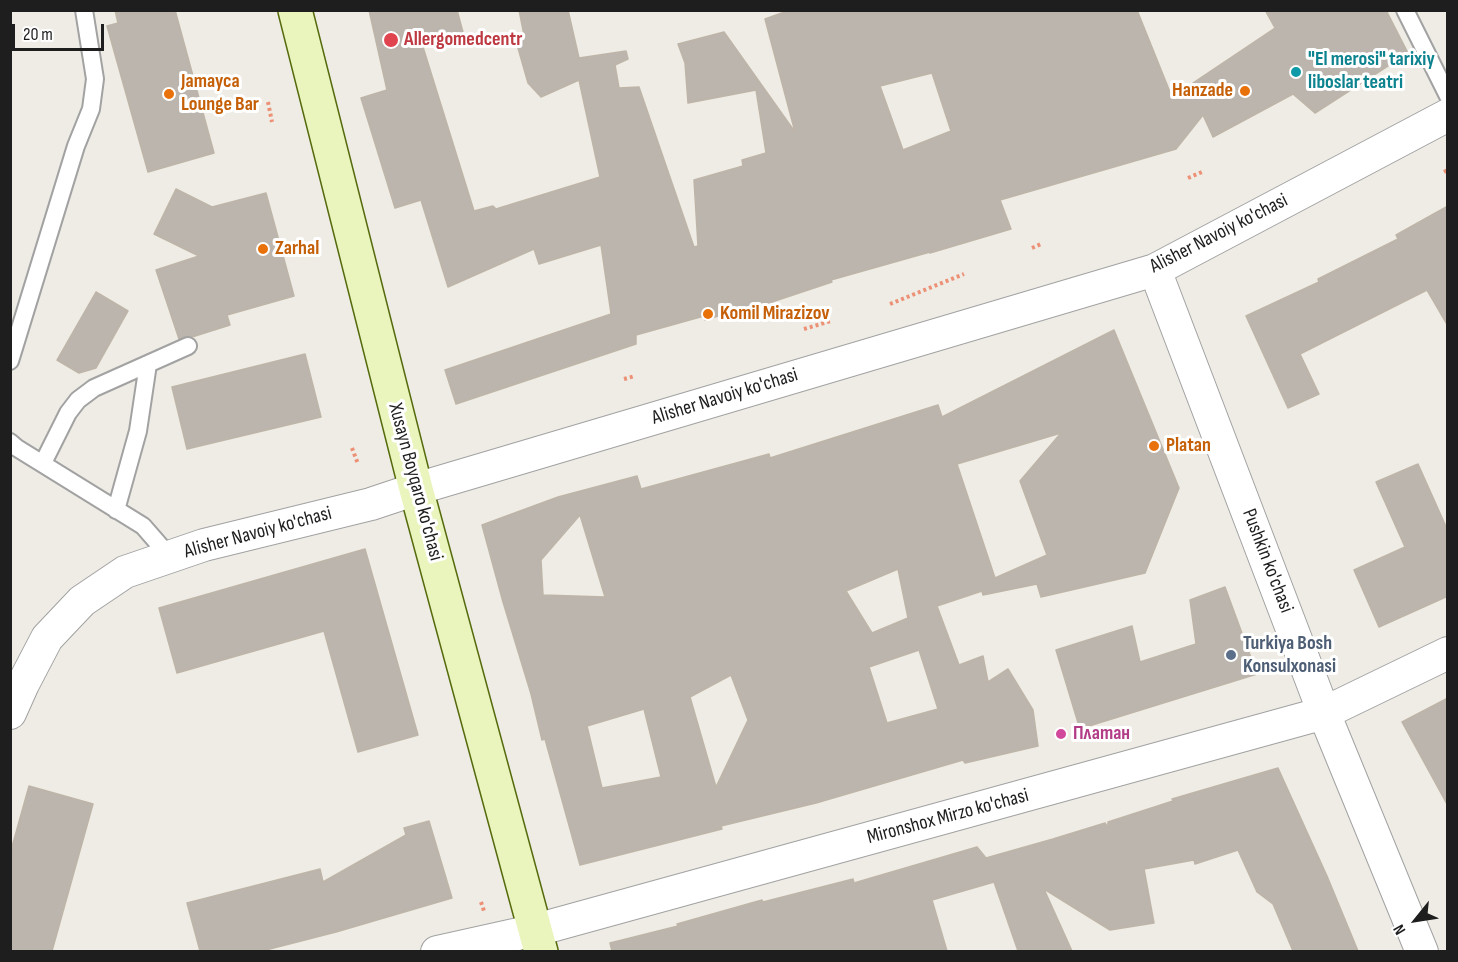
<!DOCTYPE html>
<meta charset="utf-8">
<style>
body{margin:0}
#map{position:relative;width:1458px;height:962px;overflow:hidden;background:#eeece5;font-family:"Sofia Sans Condensed",sans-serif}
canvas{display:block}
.frame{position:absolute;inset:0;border:12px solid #1e1e1e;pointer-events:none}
.north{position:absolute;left:1386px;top:890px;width:60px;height:60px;-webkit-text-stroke:4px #fff;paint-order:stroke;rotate:240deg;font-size:16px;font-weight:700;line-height:24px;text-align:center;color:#1e1e1e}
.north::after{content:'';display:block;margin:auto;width:21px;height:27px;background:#1e1e1e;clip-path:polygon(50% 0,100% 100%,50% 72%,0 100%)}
.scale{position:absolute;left:12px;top:24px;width:92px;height:27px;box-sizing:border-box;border:3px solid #1e1e1e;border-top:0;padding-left:8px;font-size:18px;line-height:21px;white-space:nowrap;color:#1e1e1e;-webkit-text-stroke:4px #fff;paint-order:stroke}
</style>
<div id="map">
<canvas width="1458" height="962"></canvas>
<div class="frame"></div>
<div class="north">N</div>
<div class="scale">20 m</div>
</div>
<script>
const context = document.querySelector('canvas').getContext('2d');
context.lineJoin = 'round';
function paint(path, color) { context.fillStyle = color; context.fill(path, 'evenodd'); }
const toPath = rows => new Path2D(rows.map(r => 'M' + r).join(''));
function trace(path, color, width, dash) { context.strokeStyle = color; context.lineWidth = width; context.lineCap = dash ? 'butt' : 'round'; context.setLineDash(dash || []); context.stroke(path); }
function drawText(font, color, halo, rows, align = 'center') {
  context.font = font + ' "Sofia Sans Condensed",sans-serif'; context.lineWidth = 6; context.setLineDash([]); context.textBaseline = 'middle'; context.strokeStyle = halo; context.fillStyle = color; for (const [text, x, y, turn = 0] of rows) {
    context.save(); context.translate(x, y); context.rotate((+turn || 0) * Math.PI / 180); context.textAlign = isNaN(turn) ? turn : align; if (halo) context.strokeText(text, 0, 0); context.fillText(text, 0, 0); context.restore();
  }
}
const building = toPath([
 [115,10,175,10,214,153,148,172,107,26,118,23,115,10],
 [369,10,457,10,464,36,423,47,474,211,493,206,496,209,600,177,579,80,541,97,528,83,516,41,524,35,519,10,568,10,579,58,626,51,628,59,615,65,619,88,639,87,694,247,698,246,694,180,743,166,742,160,766,153,756,90,688,103,685,63,678,44,724,32,795,132,765,19,790,10,1137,10,1172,97,1275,28,1265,10,1386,10,1408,53,1315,113,1293,94,1213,137,1203,115,1176,149,1000,200,1011,229,930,253,930,252,831,280,832,282,745,311,745,308,705,320,704,316,636,335,636,344,456,404,445,370,611,314,601,245,539,264,534,249,448,287,421,200,395,208,361,98,387,90,369,10],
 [932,73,951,131,903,150,880,86,932,73],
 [176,189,212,207,266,193,294,296,227,315,230,325,192,337,188,336,179,339,156,270,199,256,154,234,176,189],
 [1448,206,1448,326,1427,290,1300,354,1319,394,1288,408,1246,316,1319,282,1318,279,1398,239,1396,235,1448,206],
 [96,292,128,311,96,368,79,373,57,360,96,292],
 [1114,330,1179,488,1145,573,1041,597,1037,584,983,595,982,591,937,606,959,665,983,656,988,682,1008,669,1033,710,1038,746,965,763,963,760,816,803,721,826,722,829,580,865,545,739,542,740,531,694,503,602,482,525,558,497,637,476,641,489,769,454,770,458,938,405,942,417,1114,330],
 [1061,433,1020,481,1047,555,995,578,957,464,1061,433],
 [580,515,605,597,543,595,541,560,580,515],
 [898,569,908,618,872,633,846,591,898,569],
 [919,650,938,709,887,723,869,667,919,650],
 [731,675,748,720,716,787,690,697,731,675],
 [644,709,661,777,602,788,587,726,644,709],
 [305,354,321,417,187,449,172,387,305,354],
 [1418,464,1448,531,1448,596,1379,627,1354,570,1405,547,1376,482,1418,464],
 [365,549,418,735,358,752,324,631,177,673,159,608,365,549],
 [1225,587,1257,674,1089,726,1079,726,1056,650,1132,626,1140,662,1196,644,1190,600,1225,587],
 [1448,698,1448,806,1402,722,1448,698],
 [1278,768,1327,876,1358,951,1293,951,1273,904,1257,892,1238,850,1195,864,1194,860,1144,869,1154,923,1110,930,1044,889,1072,951,1018,951,994,882,932,900,947,951,612,951,610,943,678,926,677,924,762,900,763,902,853,879,854,883,977,847,986,858,1053,839,1105,823,1107,826,1108,825,1108,822,1173,801,1172,799,1278,768],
 [29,786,93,804,52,951,10,951,10,854,29,786],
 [429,821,452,898,336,932,262,951,200,951,187,903,320,869,323,882,406,835,404,828,429,821]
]);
const path = toPath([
 [268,102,272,122],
 [1444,172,1448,170],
 [1188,178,1202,172],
 [1032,248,1041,244],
 [890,304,964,274],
 [804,329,831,321],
 [624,379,635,376],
 [352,448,358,464],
 [481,902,484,911]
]);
const service = toPath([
 [1405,10,1448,96],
 [10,361,76,146,91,109,95,79,84,10],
 [10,442,17,448,143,526,170,557],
 [43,463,68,413,78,400,94,388,188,346],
 [116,510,138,431,148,364]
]);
const minor = toPath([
 [1155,270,1324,713,1422,952],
 [10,713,23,684,47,638,82,601,125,572,204,545,371,504,416,489,1155,270,1448,115],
 [437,952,536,930,1324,713,1448,653]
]);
const secondary = toPath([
 [295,10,416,489,541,952]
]);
const markers = [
 [391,40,8,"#e0444e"],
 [1296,72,6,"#0f9aa8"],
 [1245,91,6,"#e8710a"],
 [169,94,6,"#e8710a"],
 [263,249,6,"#e8710a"],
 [708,314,6,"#e8710a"],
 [1154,446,6,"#e8710a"],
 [1231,655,6,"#5c6f8a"],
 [1061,734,6,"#d1479c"]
];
const healthNames = [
 ["Allergomedcentr",404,40]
];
const cultureNames = [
 ["\"El merosi\" tarixiy",1308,60],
 ["liboslar teatri",1308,83]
];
const foodNames = [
 ["Jamayca",181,82],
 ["Lounge Bar",181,105],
 ["Hanzade",1233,91,"right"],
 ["Zarhal",275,249],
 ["Komil Mirazizov",720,314],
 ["Platan",1166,446]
];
const streetNames = [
 ["Alisher Navoiy ko'chasi",1219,234,-27],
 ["Alisher Navoiy ko'chasi",725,397,-17],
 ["Xusayn Boyqaro ko'chasi",415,482,75],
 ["Alisher Navoiy ko'chasi",258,533,-15],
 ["Pushkin ko'chasi",1267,561,69],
 ["Mironshox Mirzo ko'chasi",948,817,-15]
];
const serviceNames = [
 ["Turkiya Bosh",1243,644],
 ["Konsulxonasi",1243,667]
];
const hotelNames = [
 ["Платан",1073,734]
];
paint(building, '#bbb5ae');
trace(building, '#beb5a8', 1.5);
trace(service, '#a2a2a2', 20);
trace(minor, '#a2a2a2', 34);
trace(secondary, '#566b0e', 36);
trace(path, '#ed9176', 4, [3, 3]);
trace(service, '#fff', 16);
trace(minor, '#fff', 32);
trace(secondary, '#eaf4bd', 33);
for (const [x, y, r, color] of markers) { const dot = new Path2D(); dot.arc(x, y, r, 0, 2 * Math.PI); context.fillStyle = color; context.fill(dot); trace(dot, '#fff', 2); }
drawText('bold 20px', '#be3a42', '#fff', healthNames, 'left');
drawText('bold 20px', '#0d838f', '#fff', cultureNames, 'left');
drawText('bold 20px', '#c56008', '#fff', foodNames, 'left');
drawText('20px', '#1e1e1e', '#fff', streetNames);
drawText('bold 20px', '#4e5e75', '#fff', serviceNames, 'left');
drawText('bold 20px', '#b23c85', '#fff', hotelNames, 'left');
</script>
